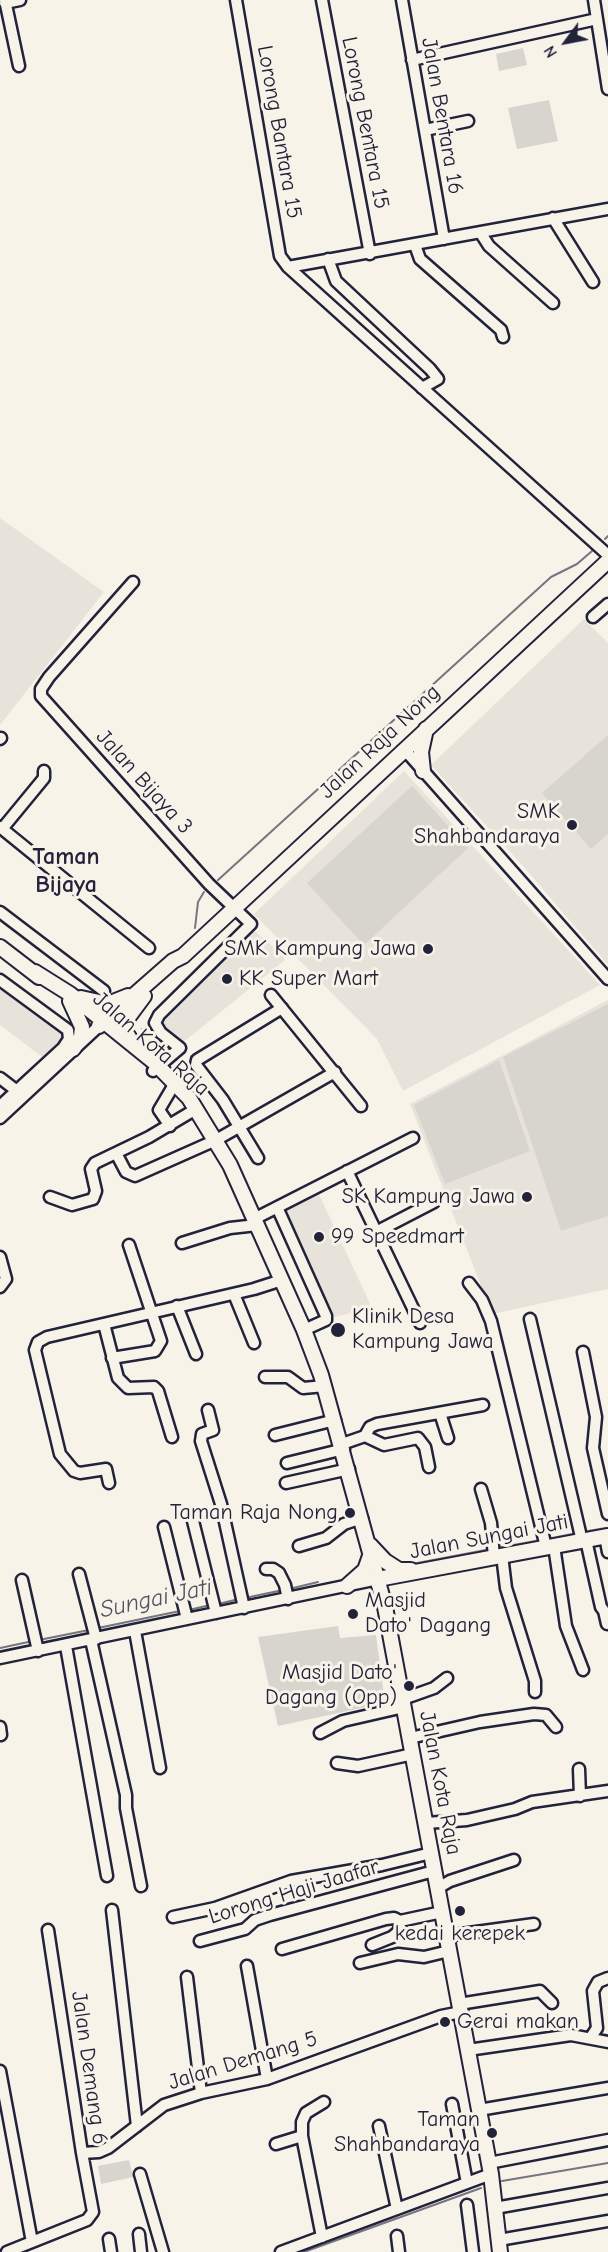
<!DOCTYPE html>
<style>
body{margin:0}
#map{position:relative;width:608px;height:2252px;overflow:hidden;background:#f7f3e8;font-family:"Comic Neue",sans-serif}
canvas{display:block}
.north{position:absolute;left:536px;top:12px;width:60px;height:60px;-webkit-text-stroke:4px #f7f3e8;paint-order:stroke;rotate:238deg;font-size:16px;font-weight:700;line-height:24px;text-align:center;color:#22223b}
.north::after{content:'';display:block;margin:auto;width:21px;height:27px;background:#22223b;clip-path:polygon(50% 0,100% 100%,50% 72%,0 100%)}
</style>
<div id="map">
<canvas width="608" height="2252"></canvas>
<div class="north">N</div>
</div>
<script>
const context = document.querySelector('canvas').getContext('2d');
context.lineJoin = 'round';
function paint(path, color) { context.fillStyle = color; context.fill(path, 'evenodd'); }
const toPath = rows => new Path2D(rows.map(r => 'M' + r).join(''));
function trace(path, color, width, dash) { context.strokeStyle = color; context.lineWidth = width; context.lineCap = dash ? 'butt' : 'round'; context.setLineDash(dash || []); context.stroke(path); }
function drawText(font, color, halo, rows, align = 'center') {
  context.font = font + ' "Comic Neue",sans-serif'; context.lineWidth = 6; context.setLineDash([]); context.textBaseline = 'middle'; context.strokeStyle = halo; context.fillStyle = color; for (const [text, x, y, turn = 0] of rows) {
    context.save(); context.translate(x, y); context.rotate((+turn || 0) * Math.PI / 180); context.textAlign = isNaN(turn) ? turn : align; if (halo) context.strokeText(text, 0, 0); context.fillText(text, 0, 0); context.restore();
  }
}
const built = toPath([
 [0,518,104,592,0,725],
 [584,619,608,643,608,965,523,866,431,765],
 [404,771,600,985,403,1091,377,1039,254,914],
 [251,928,283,955,285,960,181,1044,163,1031,161,1017],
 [0,983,65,1032,66,1039,46,1060,0,1025],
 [608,1000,608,1289,492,1314,410,1104],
 [317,1190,372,1308,330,1318,281,1209]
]);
const green = toPath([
 [523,48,527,65,499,71,496,54],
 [549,100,558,141,517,149,508,108],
 [608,735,608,834,591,849,542,793],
 [412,786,468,848,364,945,307,883],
 [608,1004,608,1216,561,1231,503,1057],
 [499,1060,530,1151,445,1184,414,1105],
 [338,1626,340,1638,376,1635,385,1703,278,1726,258,1637],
 [129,2160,133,2177,101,2184,98,2166]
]);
const stream = toPath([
 [605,539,608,536],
 [218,880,551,577,577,564,592,551],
 [195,928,198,902,204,892],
 [142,1029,165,1047],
 [582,1532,606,1528],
 [547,1539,577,1533],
 [497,1548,541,1540],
 [412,1564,491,1549],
 [289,1589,318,1582],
 [245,1598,283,1590],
 [218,1604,239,1599],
 [189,1610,210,1605],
 [98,1628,180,1611],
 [39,1640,89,1630],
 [0,1648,33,1641],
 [502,2181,608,2163],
 [304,2252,481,2188]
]);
const minor = toPath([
 [5,0,19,66],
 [236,0,280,256,288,267,608,555],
 [322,0,370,254],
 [402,0,444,239],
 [594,0,608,89],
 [5,3,20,0],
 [412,60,597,19],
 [425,130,468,121],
 [553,218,593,282],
 [480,232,489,246,553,303],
 [415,245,420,259,501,330,503,337],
 [328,259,336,281,430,369,438,379,422,388],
 [288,267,608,209],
 [133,582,49,677,41,689,41,696,209,884,251,924,159,1015,155,1023,161,1033,180,1048,153,1071],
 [593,617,608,604],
 [0,739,1,738],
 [404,749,608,979],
 [0,827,149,948],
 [2,829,44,778,44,771],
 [0,912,104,991],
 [0,980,68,1030,69,1039,63,1048,0,1106],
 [271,995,361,1106],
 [0,1078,17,1091],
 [0,1118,99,1026],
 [170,1126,159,1110,172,1088],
 [116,1153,126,1172,135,1176,216,1140,335,1072],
 [258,1158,223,1100,196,1065,197,1060,282,1008],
 [347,1171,420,1323],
 [50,1197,72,1205,93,1199,96,1191,91,1169,95,1163,149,1137,196,1109],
 [277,1207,326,1316,326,1320,304,1330],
 [254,1219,413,1138],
 [376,1232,434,1202],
 [182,1243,230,1228,257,1225],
 [0,1257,6,1279,0,1287],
 [469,1283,482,1300,491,1321,546,1547],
 [234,1294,254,1343],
 [177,1306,196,1354],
 [530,1319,582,1541],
 [104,1324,118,1378,128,1388,154,1387,158,1391,172,1437],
 [583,1352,596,1417,593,1448,608,1514],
 [112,1358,155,1351,161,1341,129,1245],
 [265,1377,288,1377,303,1388,325,1386],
 [208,1410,213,1430,202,1434,201,1441,221,1504,244,1608],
 [440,1413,448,1438],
 [275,1435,335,1420],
 [365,1436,370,1427,377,1424,483,1405],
 [342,1444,365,1436,384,1445,418,1438,425,1447,429,1467],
 [287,1463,344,1449],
 [109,1483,106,1469,80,1473,74,1471,60,1454,35,1350,38,1342,47,1337,254,1289,282,1280],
 [286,1483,349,1469],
 [481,1489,491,1523,494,1557],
 [193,1521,216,1613],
 [164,1527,187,1619],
 [605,1536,608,1552],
 [586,1540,601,1607,604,1611,607,1624],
 [299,1546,326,1538,344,1524,362,1518],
 [554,1546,566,1626,583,1670],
 [502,1555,506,1588,535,1681,535,1692],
 [266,1569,273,1569,279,1573,285,1585,288,1599],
 [79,1574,96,1639],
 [22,1580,38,1651],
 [135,1631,160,1768],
 [91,1640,126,1795,126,1808,141,1886],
 [66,1646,107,1876],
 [0,1658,378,1579],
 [403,1699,434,1688,447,1678],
 [0,1727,1,1735],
 [320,1733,343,1721,404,1707],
 [410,1738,480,1722,534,1714,546,1715,556,1727],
 [337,1763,358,1766,413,1754],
 [579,1769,580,1796],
 [426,1823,467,1820,515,1809,532,1802,608,1791],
 [438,1888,450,1881,514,1860],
 [112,1910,137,2126],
 [173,1917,215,1908,291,1881,382,1865,431,1853],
 [447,1936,534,1924],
 [200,1941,245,1929,255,1920,270,1915,434,1871],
 [372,1945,392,1937,399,1931,400,1921,442,1912],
 [282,1949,386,1919,394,1918,400,1921],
 [360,1963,398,1954,424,1957,449,1951],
 [247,1966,267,2079],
 [187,1977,201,2093],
 [459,2004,540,1991,552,2003],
 [591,2037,597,2028,593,1991,598,1982,608,1978],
 [468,2050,571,2035,608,2042],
 [0,2071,32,2242],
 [452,2104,467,2183],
 [479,2110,608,2088],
 [379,2126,397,2209],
 [276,2144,302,2136],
 [82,2153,99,2152,108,2148,164,2105,201,2093,267,2079,441,2016,461,2012],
 [489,2163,608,2140],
 [140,2174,163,2252],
 [467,2205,473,2252],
 [495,2208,608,2188],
 [139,2234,141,2252],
 [397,2236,399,2252],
 [322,2237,302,2136,302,2122,306,2113,324,2102],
 [109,2239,111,2252],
 [499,2240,608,2221],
 [7,2252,87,2220,93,2212,82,2153,48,1930],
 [281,2252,491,2174]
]);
const major = toPath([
 [423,771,421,752,426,729],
 [0,947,39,977],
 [35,972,70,994,154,1062,189,1098,230,1165,304,1330,321,1375,385,1607,491,2174,500,2252],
 [81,998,108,1004,128,996],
 [70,1001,82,1027,81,1037,73,1049],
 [99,1026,173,961,183,956,608,561],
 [130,1039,124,1030,124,1023,144,996],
 [370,1545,385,1561,399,1570,411,1570],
 [378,1579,608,1536],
 [347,1586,365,1570,371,1553]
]);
const markers = [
 [572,825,6,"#22223b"],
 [428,949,6,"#22223b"],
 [227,979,6,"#22223b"],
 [527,1197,6,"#22223b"],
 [319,1237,6,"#22223b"],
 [338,1330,8,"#22223b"],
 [350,1513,6,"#22223b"],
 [353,1614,6,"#22223b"],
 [409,1686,6,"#22223b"],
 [460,1911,6,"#22223b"],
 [445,2022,6,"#22223b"],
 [492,2133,6,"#22223b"]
];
const streetNames = [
 ["Jalan Bentara 16",442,116,80],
 ["Lorong Bentara 15",365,123,79],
 ["Lorong Bantara 15",279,132,80],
 ["Jalan Raja Nong",380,742,-43],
 ["Jalan Bijaya 3",144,782,48],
 ["Jalan Kota Raja",151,1044,41],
 ["Jalan Sungai Jati",489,1537,-11],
 ["Jalan Kota Raja",440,1783,79],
 ["Lorong Haji Jaafar",294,1892,-17],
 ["Jalan Demang 5",243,2061,-17],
 ["Jalan Demang 6",89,2068,82]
];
const poiNames = [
 ["SMK",560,812],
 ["Shahbandaraya",560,837],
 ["SMK Kampung Jawa",416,949],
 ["KK Super Mart",239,979,"left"],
 ["SK Kampung Jawa",515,1197],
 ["99 Speedmart",331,1237,"left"],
 ["Klinik Desa",352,1317,"left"],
 ["Kampung Jawa",352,1342,"left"],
 ["Taman Raja Nong",338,1513],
 ["Masjid",365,1601,"left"],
 ["Dato' Dagang",365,1626,"left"],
 ["Masjid Dato'",397,1673],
 ["Dagang (Opp)",397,1698],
 ["kedai kerepek",460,1934,"center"],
 ["Gerai makan",457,2022,"left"],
 ["Taman",480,2120],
 ["Shahbandaraya",480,2145]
];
const neighbourhoodNames = [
 ["Taman",66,857],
 ["Bijaya",66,885]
];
const waterNames = [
 ["Sungai Jati",156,1599,-12]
];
paint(built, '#e7e3db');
paint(green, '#d8d5cf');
trace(stream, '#76747f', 2);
trace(minor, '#22223b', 15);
trace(major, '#22223b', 18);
trace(minor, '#f7f3e8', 10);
trace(major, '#f7f3e8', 14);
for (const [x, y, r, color] of markers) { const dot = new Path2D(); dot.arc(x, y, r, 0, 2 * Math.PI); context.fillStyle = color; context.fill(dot); trace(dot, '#f7f3e8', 2); }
drawText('22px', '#22223b', '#f7f3e8', streetNames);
drawText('22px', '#22223b', '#f7f3e8', poiNames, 'right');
drawText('bold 24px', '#22223b', '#f7f3e8', neighbourhoodNames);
drawText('italic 24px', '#535263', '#f7f3e8', waterNames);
</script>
